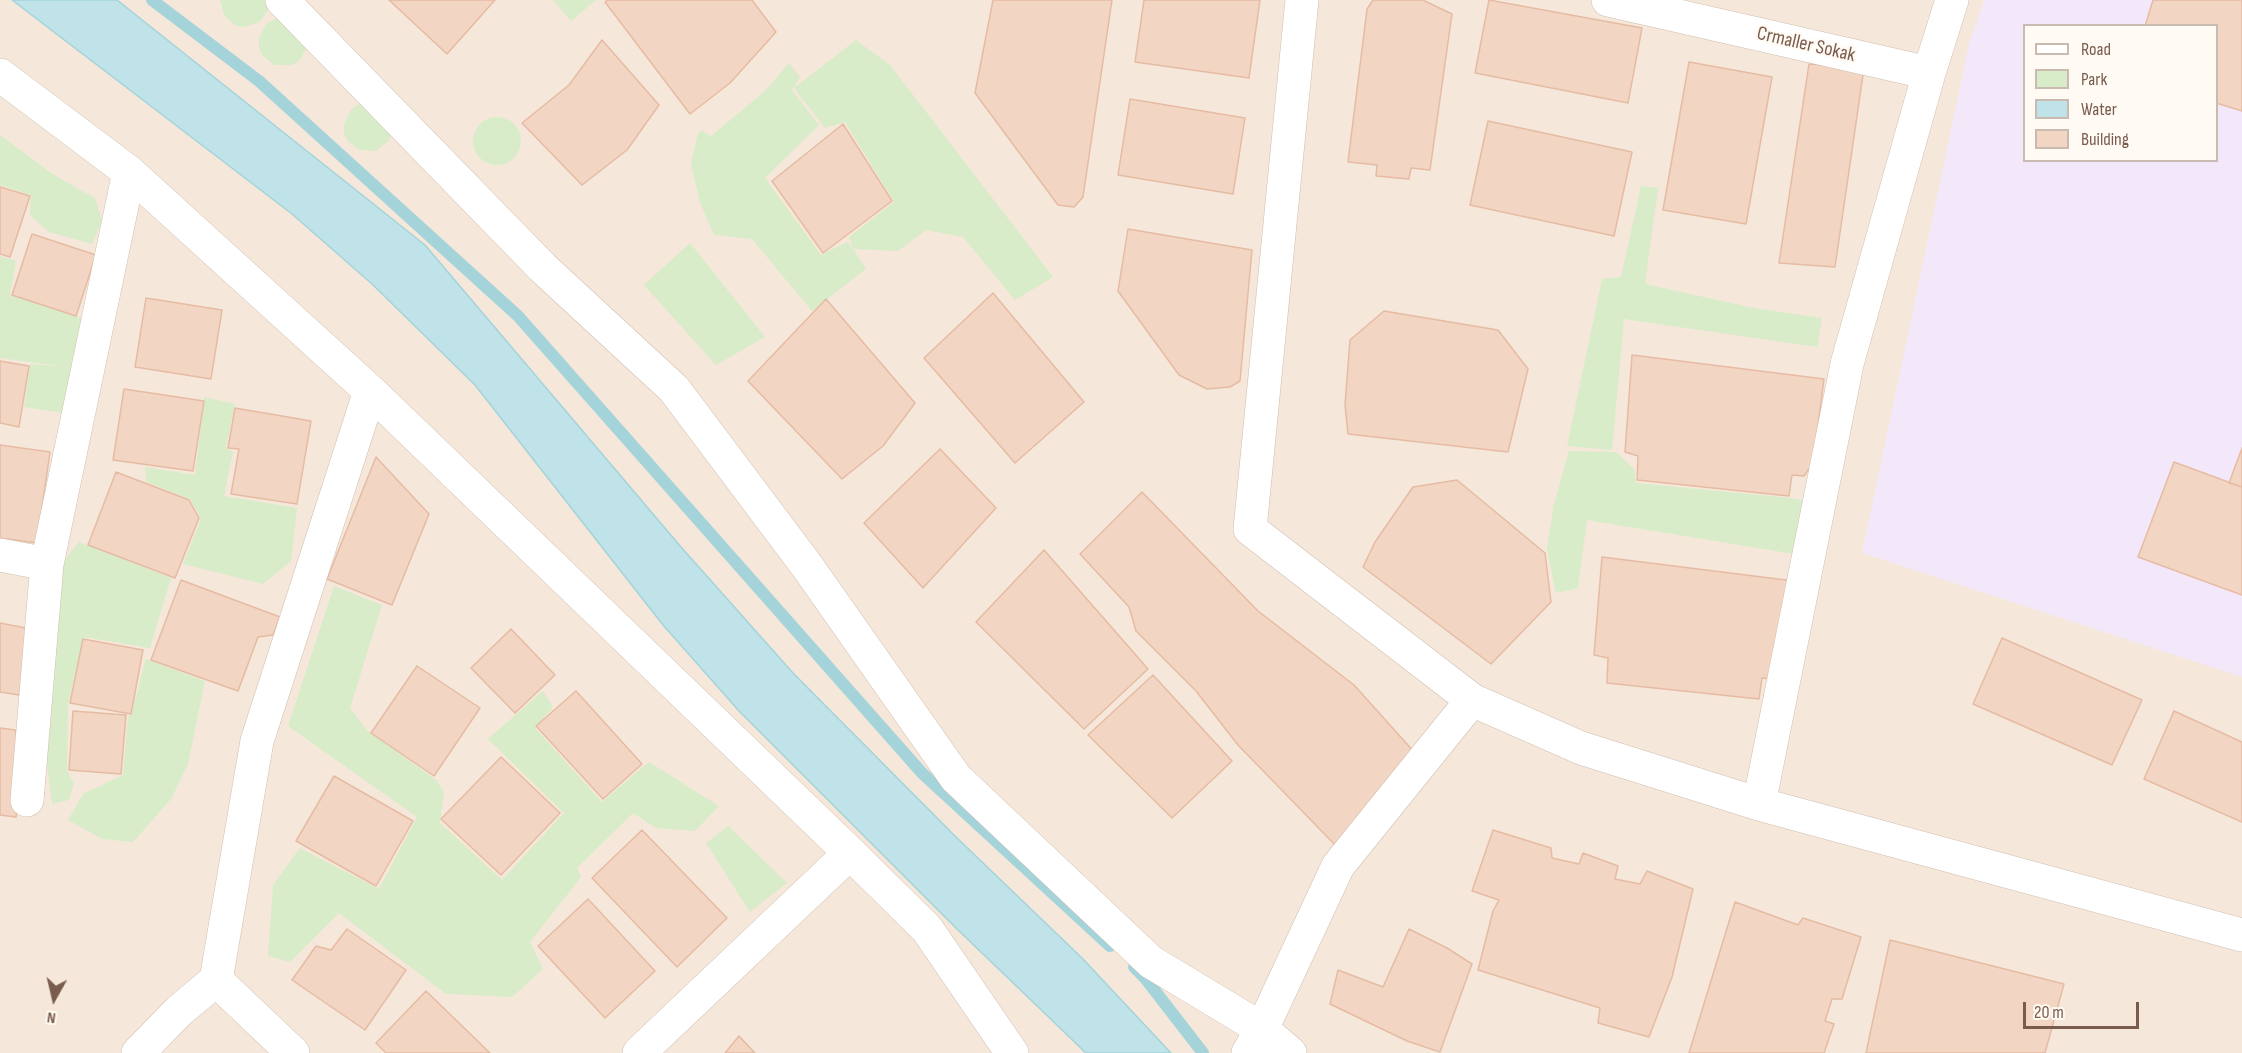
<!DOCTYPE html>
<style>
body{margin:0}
#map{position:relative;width:2242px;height:1053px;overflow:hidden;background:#fdf6ec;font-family:"Sofia Sans Condensed",sans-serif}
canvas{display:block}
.legend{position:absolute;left:2023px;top:24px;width:195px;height:138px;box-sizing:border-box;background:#fffaf3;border:2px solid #cabbb1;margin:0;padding:8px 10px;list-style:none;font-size:18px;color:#7a5c4d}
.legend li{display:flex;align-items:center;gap:12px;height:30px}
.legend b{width:30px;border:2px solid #cabbb1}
.north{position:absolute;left:24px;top:969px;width:60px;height:60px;-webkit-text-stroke:4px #fffaf3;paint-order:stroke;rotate:188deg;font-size:16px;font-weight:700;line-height:24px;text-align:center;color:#7a5c4d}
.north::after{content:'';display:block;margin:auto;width:21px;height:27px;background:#7a5c4d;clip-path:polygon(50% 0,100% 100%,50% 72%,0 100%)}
.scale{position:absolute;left:2023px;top:1002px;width:116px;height:27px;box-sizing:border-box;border:3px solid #7a5c4d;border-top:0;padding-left:8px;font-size:18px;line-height:21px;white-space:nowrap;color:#7a5c4d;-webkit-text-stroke:4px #fffaf3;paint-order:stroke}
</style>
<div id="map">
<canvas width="2242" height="1053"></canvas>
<ul class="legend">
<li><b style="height:8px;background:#fff"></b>Road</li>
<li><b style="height:16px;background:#d8ecc9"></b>Park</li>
<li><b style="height:16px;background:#bfe3e8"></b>Water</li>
<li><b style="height:16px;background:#f3d5c3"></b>Building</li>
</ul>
<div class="north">N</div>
<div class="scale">20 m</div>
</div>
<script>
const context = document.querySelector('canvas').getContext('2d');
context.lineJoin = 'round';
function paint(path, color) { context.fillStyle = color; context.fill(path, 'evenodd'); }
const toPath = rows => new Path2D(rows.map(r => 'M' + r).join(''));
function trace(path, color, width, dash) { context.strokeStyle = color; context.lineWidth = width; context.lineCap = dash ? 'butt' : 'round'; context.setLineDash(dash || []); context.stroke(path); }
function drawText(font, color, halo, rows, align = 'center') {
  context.font = font + ' "Sofia Sans Condensed",sans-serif'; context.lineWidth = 4.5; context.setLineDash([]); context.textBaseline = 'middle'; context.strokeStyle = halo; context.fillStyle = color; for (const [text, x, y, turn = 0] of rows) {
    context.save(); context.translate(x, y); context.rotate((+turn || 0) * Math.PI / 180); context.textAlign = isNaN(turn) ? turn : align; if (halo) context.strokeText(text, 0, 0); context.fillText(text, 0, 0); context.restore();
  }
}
const residential = toPath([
 [0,0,2242,0,2242,1053,0,1053],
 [2024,26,2216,26,2216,160,2024,160]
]);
const education = toPath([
 [1984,0,2242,0,2242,677,1862,553,1969,44],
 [2024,26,2216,26,2216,160,2024,160]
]);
const green = toPath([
 [220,0,268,0,269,7,263,18,259,22,244,27,236,26,224,15],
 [553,0,596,0,571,21],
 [279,17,307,48,298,62,291,65,274,65,262,55,259,47,259,38,266,24],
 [856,40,890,65,1053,277,1015,300,963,237,926,230,898,251,853,249,866,269,812,311,752,239,714,235,700,203,691,164,697,137,701,130,711,136,765,91,789,63,800,77,792,90,819,125,765,178,821,255,847,242,853,249,849,237,894,202,845,122,825,128,794,88],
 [365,103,392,133,388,141,376,151,359,150,347,140,344,133,344,124,351,110,357,105],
 '473 141a24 24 0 1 1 48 0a24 24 0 1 1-48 0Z',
 [0,135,54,175,95,198,102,221,92,244,49,232,30,215,31,195,0,185],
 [1641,186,1658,188,1645,284,1754,308,1822,318,1817,347,1624,319,1612,450,1567,446,1602,279,1621,277],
 [690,243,765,337,716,365,644,285],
 [0,256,16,261,10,295,84,319,64,413,24,407,30,364,67,367,0,358],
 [204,397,235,404,226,447,233,452,224,496,297,508,291,561,263,584,183,564,201,519,190,499,146,482,145,467,195,475],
 [1569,451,1616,452,1634,469,1636,483,1790,498,1813,502,1800,555,1587,520,1578,588,1556,593,1547,548,1554,504],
 [79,542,171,578,150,648,84,637,68,703,67,771,74,783,69,800,52,804,46,755,63,562],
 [334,586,382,605,350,708,367,730,436,780,444,792,440,823,502,880,564,813,488,739,543,691,553,707,535,728,602,802,649,762,719,806,695,831,656,828,633,813,577,868,581,877,530,942,543,969,512,997,446,994,339,913,290,962,268,956,273,885,300,848,379,889,417,817,288,726],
 [146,659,205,681,188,764,171,799,133,842,102,839,68,820,83,794,123,775,128,717,131,715],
 [728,826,787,883,750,912,706,843]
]);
const water = toPath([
 [12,0,117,0,425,245,681,547,793,673,955,836,1082,958,1171,1053,1086,1053,957,929,739,711,663,625,475,385,372,284,292,214,12,0]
]);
const stream = toPath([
 [152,0,259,81,518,316,922,773,1110,946],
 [1134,967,1145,978,1203,1053]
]);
const building = toPath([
 [389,0,495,0,447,54,389,0],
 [608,0,752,0,776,32,730,83,690,114,605,2,608,0],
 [993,0,1112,0,1083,197,1074,207,1058,205,975,93,993,0],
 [1144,0,1260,0,1249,78,1135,62,1144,0],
 [1373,0,1423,0,1452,14,1430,170,1411,168,1409,179,1376,176,1377,165,1348,162,1367,9,1373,0],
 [1489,0,1642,28,1628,103,1475,73,1489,0],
 [2153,0,2242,0,2242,111,2216,103,2216,26,2145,26,2153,0],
 [602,40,659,105,627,150,582,185,522,123,569,85,602,40],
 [1689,62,1772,77,1746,224,1663,210,1689,62],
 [1809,64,1864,68,1835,267,1779,263,1809,64],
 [1130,99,1245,118,1233,194,1118,175,1130,99],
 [1488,121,1632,152,1614,236,1470,205,1488,121],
 [843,124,892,201,823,253,772,181,843,124],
 [0,187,30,196,10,257,0,254,0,187],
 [1128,229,1252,250,1240,381,1230,387,1207,389,1179,375,1118,291,1128,229],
 [32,234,96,255,76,316,12,295,32,234],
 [993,293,1084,402,1015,463,924,358,993,293],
 [146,298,222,310,211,379,135,367,146,298],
 [826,299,915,403,883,446,842,479,748,381,826,299],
 [1384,311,1498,330,1528,369,1508,452,1348,434,1345,405,1350,340,1384,311],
 [1632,355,1824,379,1813,463,1804,476,1792,475,1789,496,1637,480,1638,456,1625,452,1632,355],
 [0,361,29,366,19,427,0,423,0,361],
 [124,389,204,401,193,471,113,460,124,389],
 [235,408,311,421,297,504,231,494,239,449,228,448,235,408],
 [0,445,50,452,37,543,0,538,0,445],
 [2242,448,2242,487,2229,483,2242,448],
 [940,449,996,508,923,588,864,523,940,449],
 [376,457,429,514,392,605,327,579,376,457],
 [2174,462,2242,487,2242,595,2138,557,2174,462],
 [116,472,189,500,199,518,175,578,88,545,116,472],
 [1457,480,1545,553,1551,602,1491,664,1363,567,1375,542,1413,487,1457,480],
 [1142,492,1258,611,1354,685,1416,754,1338,848,1238,745,1196,691,1136,631,1129,607,1080,554,1142,492],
 [1044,550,1148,669,1084,729,976,622,1044,550],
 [1602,557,1794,581,1773,679,1762,678,1759,699,1607,683,1608,658,1594,655,1602,557],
 [181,580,280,617,273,635,258,637,238,691,151,660,181,580],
 [0,623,31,629,19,695,0,692,0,623],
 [511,629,555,675,515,713,471,668,511,629],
 [2002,638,2142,700,2112,765,1973,704,2002,638],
 [83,639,143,650,131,714,70,703,83,639],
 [417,666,480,708,434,776,371,733,417,666],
 [1153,675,1232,761,1172,818,1088,735,1153,675],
 [576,691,642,764,603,799,536,726,576,691],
 [73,711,126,715,121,774,69,770,73,711],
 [2174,711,2242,742,2242,822,2144,779,2174,711],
 [0,728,15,730,24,759,16,817,0,815,0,728],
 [501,757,560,813,501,875,441,819,501,757],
 [334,776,413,821,376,886,296,841,334,776],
 [642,830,727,918,677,967,592,878,642,830],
 [1493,830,1551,848,1552,858,1579,864,1583,853,1618,866,1615,879,1640,884,1647,871,1693,889,1672,977,1649,1037,1598,1023,1600,1008,1478,970,1493,911,1499,900,1472,891,1493,830],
 [588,899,655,971,605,1018,538,946,588,899],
 [1735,902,1798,925,1803,918,1861,937,1842,999,1832,999,1825,1021,1834,1024,1824,1053,1689,1053,1735,902],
 [347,929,406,970,365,1030,292,980,316,946,331,950,347,929],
 [1409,929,1447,948,1472,964,1440,1052,1407,1041,1330,1004,1338,970,1383,987,1409,929],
 [1890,940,2064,984,2045,1053,1866,1053,1890,940],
 [426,991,490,1053,386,1053,376,1043,426,991],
 [739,1036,755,1053,725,1053,739,1036]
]);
const street = toPath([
 [282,0,543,268,674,389,807,566,956,778,1151,962,1262,1029,1290,1053],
 [1608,0,1929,73,1952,0],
 [0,75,129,172,370,391,850,853,927,929,1012,1053],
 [0,555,47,564],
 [1472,700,1581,748,1759,804,2242,935],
 [27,800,47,564,129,172],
 [1759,804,1847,364,1929,73],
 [138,1053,179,1011,216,980],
 [293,1053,216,980,257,741,370,391],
 [639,1053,850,853],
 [1248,1053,1262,1029,1338,866,1472,700,1250,529,1302,0]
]);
const streetNames = [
 ["Crmaller Sokak",1806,45,13]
];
paint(residential, '#f5e8da');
paint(education, '#f3e8fa');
paint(green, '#d8ecc9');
paint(water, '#bfe3e8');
trace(water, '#a5d3da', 1.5);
trace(stream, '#a5d3da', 12);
paint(building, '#f3d5c3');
trace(building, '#e6bba3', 1.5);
trace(street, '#d1beb0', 34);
trace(street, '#fff', 33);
drawText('20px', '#7a5c4d', '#fffaf3', streetNames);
</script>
